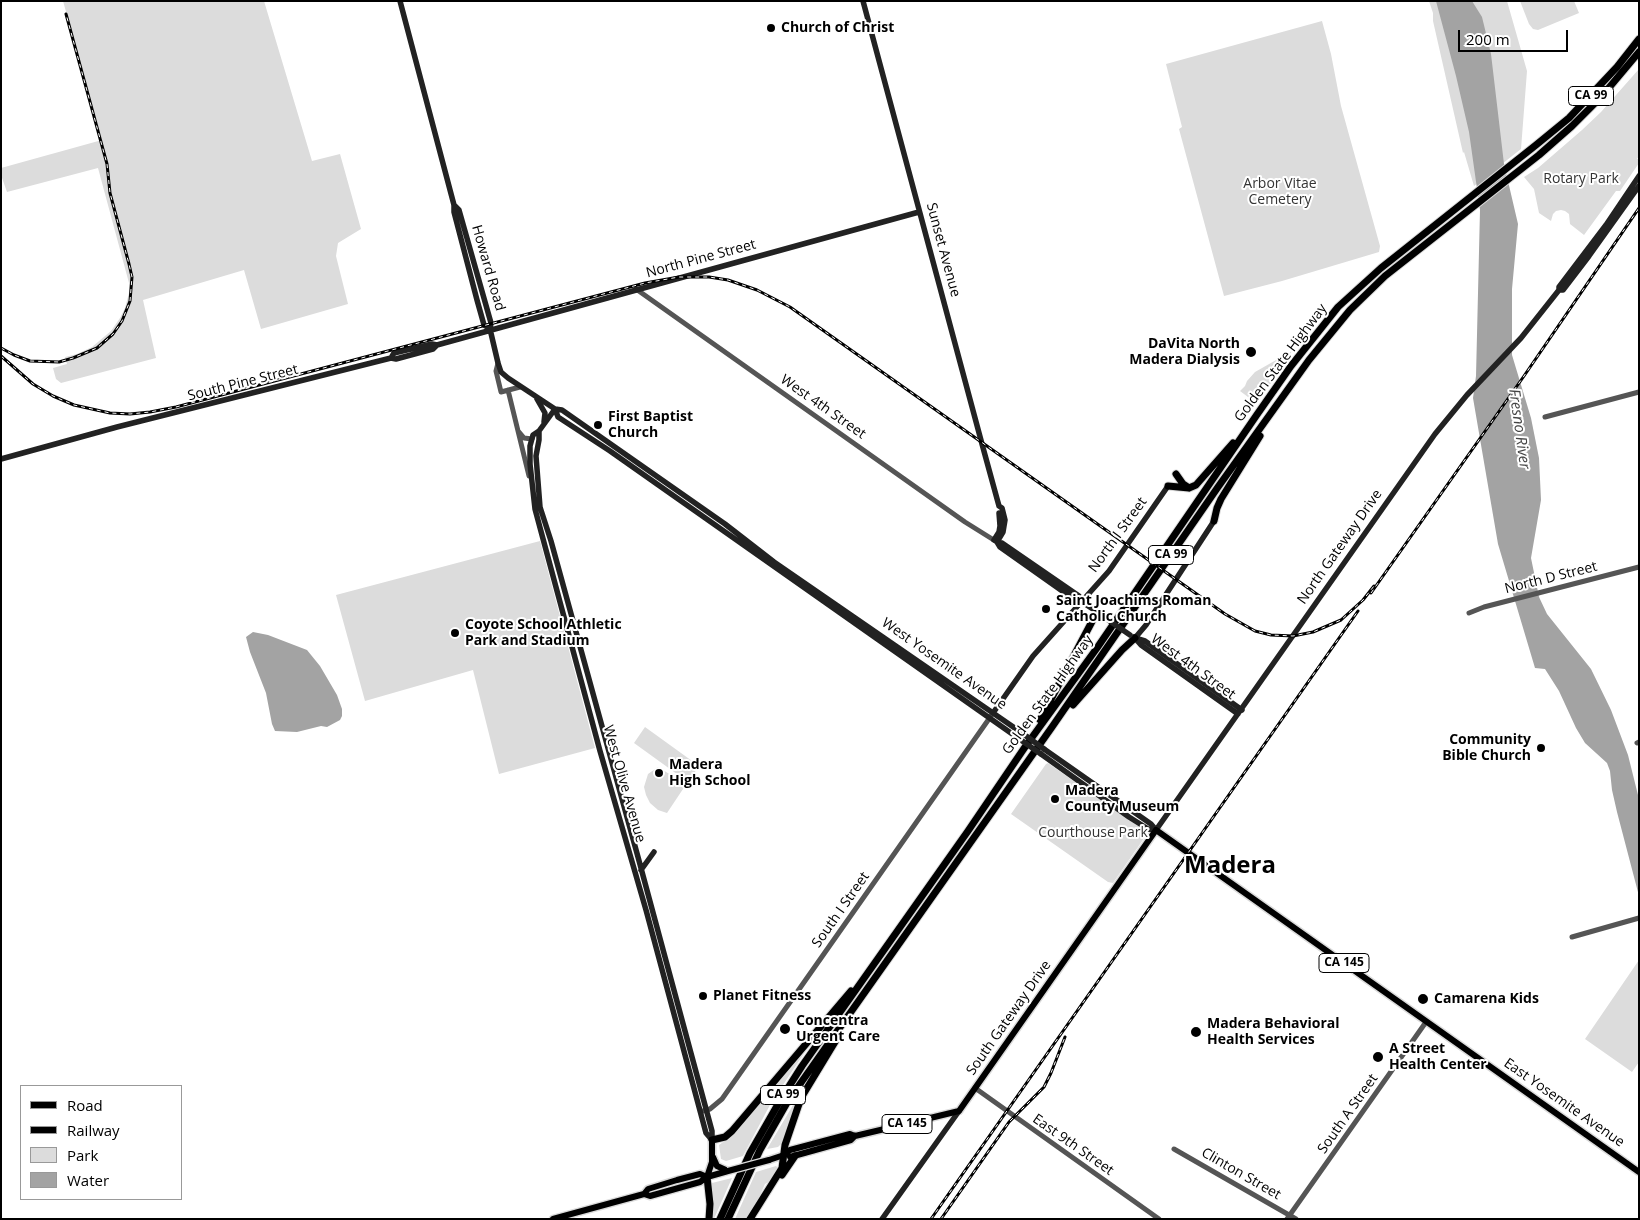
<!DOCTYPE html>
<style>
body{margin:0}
#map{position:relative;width:1640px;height:1220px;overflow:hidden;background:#fff;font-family:"Open Sans",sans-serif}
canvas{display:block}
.frame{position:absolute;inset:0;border:2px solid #000;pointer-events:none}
.legend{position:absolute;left:20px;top:1085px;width:162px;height:115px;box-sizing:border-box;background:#fff;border:1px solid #999;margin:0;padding:6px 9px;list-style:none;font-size:15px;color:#000}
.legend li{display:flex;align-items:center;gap:10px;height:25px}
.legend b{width:25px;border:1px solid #999}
.scale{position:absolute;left:1458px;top:30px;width:110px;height:22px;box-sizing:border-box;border:2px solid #000;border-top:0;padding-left:6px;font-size:15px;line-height:18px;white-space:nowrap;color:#000;-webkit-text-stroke:4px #fff;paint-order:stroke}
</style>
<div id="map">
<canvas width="1640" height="1220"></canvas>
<div class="frame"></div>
<ul class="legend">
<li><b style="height:6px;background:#000"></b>Road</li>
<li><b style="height:6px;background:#000"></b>Railway</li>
<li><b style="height:14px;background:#dcdcdc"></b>Park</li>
<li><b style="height:14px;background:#a3a3a3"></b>Water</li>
</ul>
<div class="scale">200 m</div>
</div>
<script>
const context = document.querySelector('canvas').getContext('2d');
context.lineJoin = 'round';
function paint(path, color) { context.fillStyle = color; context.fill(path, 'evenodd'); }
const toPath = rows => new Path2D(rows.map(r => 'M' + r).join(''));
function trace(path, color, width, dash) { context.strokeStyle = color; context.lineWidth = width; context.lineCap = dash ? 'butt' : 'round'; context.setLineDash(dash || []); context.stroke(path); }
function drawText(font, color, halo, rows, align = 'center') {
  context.font = font + ' "Open Sans",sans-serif'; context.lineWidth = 4; context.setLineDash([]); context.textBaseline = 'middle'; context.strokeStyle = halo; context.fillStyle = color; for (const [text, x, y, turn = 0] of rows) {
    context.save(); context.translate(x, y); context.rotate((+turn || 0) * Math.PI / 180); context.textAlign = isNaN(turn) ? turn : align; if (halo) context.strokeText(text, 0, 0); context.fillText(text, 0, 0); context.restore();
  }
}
const green = toPath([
 [63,1,264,1,312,161,340,154,361,229,338,243,336,256,348,304,261,329,244,270,143,300,156,358,61,383,56,379,53,368,67,364,65,357,77,354,92,347,111,331,120,318,125,308,129,293,129,283,98,168,7,192,1,175,1,168,102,140],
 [1429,1,1507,1,1527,71,1521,149,1474,186,1464,152,1463,153,1433,21,1433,13],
 [1520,1,1574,1,1579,13,1538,30,1533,29,1529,24],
 [1322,21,1331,54,1341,106,1380,246,1379,252,1282,281,1224,296,1179,129,1182,127,1166,64],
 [1639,69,1639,156,1637,159,1639,159,1639,163,1620,191,1616,191,1584,235,1570,224,1569,214,1565,211,1561,210,1556,211,1553,214,1551,221,1539,213,1534,189,1524,177,1538,168,1582,130,1601,112],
 [1292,351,1269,386,1256,403,1240,391,1245,386,1247,381,1255,372],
 [540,541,595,748,499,774,473,670,365,701,336,595],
 [645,727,699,766,688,782,634,743],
 [1048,763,1145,831,1145,837,1113,883,1108,882,1011,814,1046,764],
 [658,767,684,783,685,786,667,813,658,810,650,803,646,795,644,787,648,774],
 [1639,960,1639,1062,1632,1072,1585,1039],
 [804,1047,807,1049,771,1103,743,1156,726,1161,721,1159,719,1145,726,1140],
 [793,1105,795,1106,782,1143,778,1147,767,1149],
 [776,1166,778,1168,769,1182,765,1184,761,1193,761,1197,748,1219,735,1219,756,1172],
 [732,1178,714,1219,711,1218,710,1186,712,1183]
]);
const water = toPath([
 [1436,1,1472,1,1482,17,1491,54,1504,164,1518,224,1512,289,1512,355,1531,418,1539,458,1541,500,1531,558,1539,597,1547,614,1591,669,1611,710,1628,755,1639,799,1639,896,1617,812,1612,790,1610,771,1607,763,1585,743,1576,728,1559,691,1545,669,1535,668,1498,544,1473,398,1476,376,1480,210,1469,132,1456,76],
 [253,632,268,635,307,650,320,666,337,695,342,709,342,716,340,720,327,727,321,726,297,732,275,731,272,724,266,693,250,652,246,637]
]);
const tertiary = toPath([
 [636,289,965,522,997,542],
 [498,363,496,371,501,392,520,387],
 [508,390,529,476],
 [1545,417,1639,392],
 [519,432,524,438,532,439],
 [1469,613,1484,607,1639,567],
 [1637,743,1639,742],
 [1572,937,1639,918],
 [975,1088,1159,1219],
 [703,1111,710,1109,722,1099,991,716],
 [1174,1149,1296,1219],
 [1287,1219,1426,1022]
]);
const secondary = toPath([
 [400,1,454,205,454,212,477,300,484,325,490,329],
 [863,1,982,444,999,506,1002,508,1005,520,1003,532,997,542],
 [454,205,459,210,491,323,490,329,498,363,501,372,508,378,555,409,562,410,725,524,774,562,1022,733],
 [1559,290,1563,290,1589,256,1639,186],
 [391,358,396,359,433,349,437,345],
 [537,399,545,413,544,422],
 [555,409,539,431,533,435,530,446,530,464,535,509,600,751,646,910,706,1133,712,1140],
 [555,409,558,417,610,451,1018,738],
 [539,431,539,440,536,456,540,507,551,541,638,857,712,1131,712,1140],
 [1,459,117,427,391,358,394,353,432,344,437,345,919,212],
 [994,540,999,532,1000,526,999,513],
 [997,542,1000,547,1075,600,1082,602,1099,613],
 [997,542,1002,543,1079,596,1082,602],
 [1134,637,1141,645,1238,714],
 [1135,638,1146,625,1214,521],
 [1135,638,1145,641,1242,710],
 [993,713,1033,656,1109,571,1168,486],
 [1044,749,1151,824,1156,830],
 [1041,754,1129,817,1148,829,1156,830],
 [1156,830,1435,434,1467,395,1521,338,1559,290,1559,287,1606,225,1639,176],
 [641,870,654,852],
 [882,1219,959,1111]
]);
const primary = toPath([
 [713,1157,717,1166,728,1171],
 [790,1157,851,1140,855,1136],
 [769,1160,784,1155,790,1150,850,1134,855,1136,893,1127,959,1111,1156,830,1639,1172],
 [707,1177,712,1162,712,1140],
 [644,1194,648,1189,677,1180,700,1174,707,1177],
 [553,1219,644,1194,650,1196,700,1182,707,1177,728,1171]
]);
const motorway = toPath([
 [1176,474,1183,484,1189,488],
 [1168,486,1189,488,1196,485,1233,443],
 [1214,521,1217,508,1221,499,1260,436],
 [1073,705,1122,650,1135,638],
 [1040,720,1097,612],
 [712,1140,725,1137,732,1131,851,991],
 [782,1175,795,1156],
 [707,1177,710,1204,709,1219],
 [720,1219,750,1153,781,1099,802,1066,968,831,1025,747,1097,648,1256,416,1291,366,1338,307,1381,268,1536,145,1569,118,1617,67,1639,39],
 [728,1219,760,1150,788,1101,1052,727,1218,487,1309,360,1350,310,1385,276,1539,155,1572,126,1602,96,1639,52],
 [750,1219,782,1168,785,1145,801,1098,838,1037]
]);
const rail = toPath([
 [1,348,14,355,30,361,59,362,73,358,97,348,113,334,122,321,130,301,132,277,129,264,110,193,107,164,66,14],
 [1,356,33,384,53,396,74,405,110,413,130,414,150,412,176,407,645,283,679,277,709,277,728,280,757,290,790,307,1225,614,1255,631,1271,635,1293,636,1313,632,1341,620,1363,600,1374,586],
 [1371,593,1524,376,1639,208],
 [931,1219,1358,611],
 [941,1219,1009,1122,1044,1087,1051,1073,1065,1037]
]);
const secondaryBridge = toPath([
 [1101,615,1130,635],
 [1022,733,1044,749],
 [1018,738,1041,754]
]);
const primaryBridge = toPath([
 [728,1171,769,1160]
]);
const markers = [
 [771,28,5,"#000"],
 [1251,352,6,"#000"],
 [598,425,5,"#000"],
 [1046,609,5,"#000"],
 [455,633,5,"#000"],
 [1541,748,5,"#000"],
 [659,773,5,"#000"],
 [1055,799,5,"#000"],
 [703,996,5,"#000"],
 [1423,999,6,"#000"],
 [785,1029,6,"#000"],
 [1196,1032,6,"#000"],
 [1378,1057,6,"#000"]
];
const shields = [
 [1591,96,45],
 [1171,555,45],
 [1344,963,50],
 [783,1095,45],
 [907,1124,50]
];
const shieldNames = [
 ["CA 99",1591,96],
 ["CA 99",1171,555],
 ["CA 145",1344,963],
 ["CA 99",783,1095],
 ["CA 145",907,1124]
];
const poiNames = [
 ["Church of Christ",781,28],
 ["DaVita North",1240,344,"right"],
 ["Madera Dialysis",1240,360,"right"],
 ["First Baptist",608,417],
 ["Church",608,433],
 ["Saint Joachims Roman",1056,601],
 ["Catholic Church",1056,617],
 ["Coyote School Athletic",465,625],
 ["Park and Stadium",465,641],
 ["Community",1531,740,"right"],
 ["Bible Church",1531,756,"right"],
 ["Madera",669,765],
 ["High School",669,781],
 ["Madera",1065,791],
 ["County Museum",1065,807],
 ["Planet Fitness",713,996],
 ["Camarena Kids",1434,999],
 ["Concentra",796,1021],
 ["Urgent Care",796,1037],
 ["Madera Behavioral",1207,1024],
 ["Health Services",1207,1040],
 ["A Street",1389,1049],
 ["Health Center",1389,1065]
];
const parkNames = [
 ["Rotary Park",1581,179],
 ["Arbor Vitae",1280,184],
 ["Cemetery",1280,200],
 ["Courthouse Park",1093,833]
];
const streetNames = [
 ["Sunset Avenue",943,250,75],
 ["North Pine Street",701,259,-15],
 ["Howard Road",488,268,74],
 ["Golden State Highway",1281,363,-53],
 ["South Pine Street",243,383,-14],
 ["West 4th Street",823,407,35],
 ["North I Street",1118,535,-54],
 ["North Gateway Drive",1340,547,-55],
 ["North D Street",1551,578,-14],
 ["West Yosemite Avenue",944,664,35],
 ["West 4th Street",1193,667,36],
 ["Golden State Highway",1048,695,-54],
 ["West Olive Avenue",624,784,74],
 ["South I Street",841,910,-55],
 ["South Gateway Drive",1009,1018,-55],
 ["East Yosemite Avenue",1564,1103,35],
 ["South A Street",1348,1114,-55],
 ["East 9th Street",1073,1145,35],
 ["Clinton Street",1241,1174,30]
];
const waterNames = [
 ["Fresno River",1519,429,82]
];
const townNames = [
 ["Madera",1230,866]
];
paint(green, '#dcdcdc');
paint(water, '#a3a3a3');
trace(primary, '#dbdbdb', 9);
trace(motorway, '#dbdbdb', 9);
trace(tertiary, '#555', 5);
trace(secondary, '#222', 5.5);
trace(primary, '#000', 6);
trace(motorway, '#000', 7);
trace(rail, '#000', 3);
trace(rail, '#fff', 1, [4]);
trace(primaryBridge, '#dbdbdb', 9, []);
trace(secondaryBridge, '#222', 5.5);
trace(primaryBridge, '#000', 6);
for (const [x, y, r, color] of markers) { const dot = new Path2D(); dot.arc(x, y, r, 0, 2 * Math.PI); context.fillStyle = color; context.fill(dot); trace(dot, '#fff', 2); }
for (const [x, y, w] of shields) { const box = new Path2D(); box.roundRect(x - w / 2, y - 9.5, w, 19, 4); context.fillStyle = '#fff'; context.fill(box); trace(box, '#000', 1); }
drawText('bold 12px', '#000', null, shieldNames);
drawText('bold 14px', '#000', '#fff', poiNames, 'left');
drawText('14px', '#333', '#fff', parkNames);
drawText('14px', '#000', '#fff', streetNames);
drawText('italic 15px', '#444', '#fff', waterNames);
drawText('bold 24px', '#000', '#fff', townNames);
</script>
